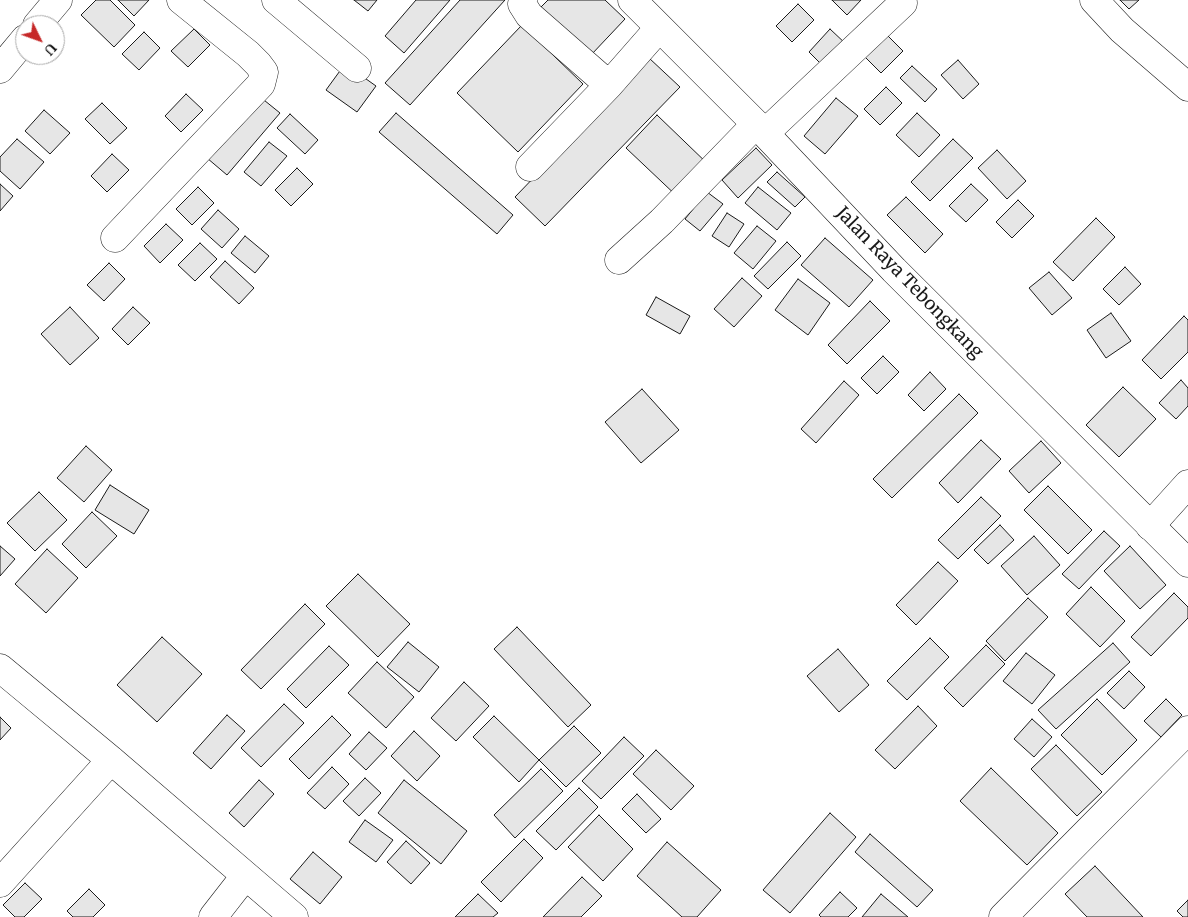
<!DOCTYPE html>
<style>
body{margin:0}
#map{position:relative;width:1188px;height:917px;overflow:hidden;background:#fff;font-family:Merriweather,serif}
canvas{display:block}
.north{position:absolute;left:15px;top:15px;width:50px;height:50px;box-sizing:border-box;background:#fff;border:1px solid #a3a3a3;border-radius:50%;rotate:132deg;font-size:14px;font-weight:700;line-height:20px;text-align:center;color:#1a1a1a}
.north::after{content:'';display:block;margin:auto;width:18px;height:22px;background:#c62828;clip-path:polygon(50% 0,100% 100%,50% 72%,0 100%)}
</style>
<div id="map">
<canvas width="1188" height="917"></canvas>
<div class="north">U</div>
</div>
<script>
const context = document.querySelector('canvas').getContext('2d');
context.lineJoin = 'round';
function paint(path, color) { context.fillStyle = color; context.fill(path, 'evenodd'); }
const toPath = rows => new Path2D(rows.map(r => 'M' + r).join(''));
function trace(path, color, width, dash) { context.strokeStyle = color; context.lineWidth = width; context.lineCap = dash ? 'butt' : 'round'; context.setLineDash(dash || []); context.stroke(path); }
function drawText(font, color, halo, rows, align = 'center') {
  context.font = font + ' Merriweather,serif'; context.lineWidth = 4; context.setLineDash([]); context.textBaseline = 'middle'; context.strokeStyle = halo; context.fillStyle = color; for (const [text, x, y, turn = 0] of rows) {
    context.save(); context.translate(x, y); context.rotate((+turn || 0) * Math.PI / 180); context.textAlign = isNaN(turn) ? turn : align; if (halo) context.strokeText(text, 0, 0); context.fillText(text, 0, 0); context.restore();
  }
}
const building = toPath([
 [96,0,110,0,135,25,114,47,81,15,96,0],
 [118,0,149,0,134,16,118,0],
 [354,0,377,0,368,11,354,0],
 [416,0,450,0,404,53,385,36,416,0],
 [460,0,505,0,410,105,385,83,460,0],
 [548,0,605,0,625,19,591,55,540,8,548,0],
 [832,0,861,0,847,15,832,0],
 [1120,0,1139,0,1129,9,1120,0],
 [798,4,814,20,792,42,776,26,798,4],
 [522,25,583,84,518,152,457,93,522,25],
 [194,29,210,45,188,67,171,51,194,29],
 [830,29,847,45,825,68,809,52,830,29],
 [144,32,160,48,139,70,122,54,144,32],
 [887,35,903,51,881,73,865,57,887,35],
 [649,58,680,87,545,226,515,197,649,58],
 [958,60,979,84,963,99,941,75,958,60],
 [345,64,376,86,357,112,326,90,345,64],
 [912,66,937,89,925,102,900,78,912,66],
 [886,87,902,103,880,125,864,109,886,87],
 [186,94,203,110,181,132,165,116,186,94],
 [259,96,280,113,227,175,207,158,259,96],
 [836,98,858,116,825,154,804,136,836,98],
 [102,103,127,128,110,144,85,119,102,103],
 [44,110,70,133,50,154,25,131,44,110],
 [396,113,513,215,497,234,379,132,396,113],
 [917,113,940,135,919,157,896,135,917,113],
 [290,114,318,140,305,154,277,128,290,114],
 [657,115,712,168,681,200,626,148,657,115],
 [17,139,44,162,20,189,0,171,0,157,17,139],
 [953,139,973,158,930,201,911,182,953,139],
 [269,142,287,156,261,186,244,172,269,142],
 [756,148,772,165,738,198,722,180,756,148],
 [997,150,1026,181,1007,199,978,168,997,150],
 [112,154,129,170,107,192,91,176,112,154],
 [297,168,313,184,291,206,275,190,297,168],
 [777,172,805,197,795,207,767,182,777,172],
 [0,184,13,196,0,211,0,184],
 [971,184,988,200,966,222,949,206,971,184],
 [198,187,214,203,192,225,176,209,198,187],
 [758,187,791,213,777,230,745,203,758,187],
 [707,192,723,204,700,231,685,219,707,192],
 [906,197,943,234,925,253,887,215,906,197],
 [1018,200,1034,216,1012,238,996,222,1018,200],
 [218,210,239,229,222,248,201,229,218,210],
 [727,213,744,224,729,247,712,236,727,213],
 [1096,218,1115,237,1073,281,1053,262,1096,218],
 [166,224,183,240,160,263,144,246,166,224],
 [757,226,776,241,753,269,734,253,757,226],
 [245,236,269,256,255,273,231,253,245,236],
 [825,238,873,280,849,307,801,265,825,238],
 [787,242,801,256,768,289,754,276,787,242],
 [200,243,217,259,195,281,178,265,200,243],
 [225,261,254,288,239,304,210,277,225,261],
 [109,263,125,279,104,301,87,285,109,263],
 [1125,267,1141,284,1119,305,1103,289,1125,267],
 [1049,272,1072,298,1052,315,1029,288,1049,272],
 [742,278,762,296,734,327,714,309,742,278],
 [798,279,830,303,808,335,775,310,798,279],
 [656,297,690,316,680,334,646,315,656,297],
 [870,301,890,321,847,364,828,345,870,301],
 [70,307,99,338,70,365,41,334,70,307],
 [133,307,150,323,128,345,112,329,133,307],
 [1111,313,1131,341,1106,358,1087,330,1111,313],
 [1184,316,1188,320,1188,352,1161,379,1142,360,1184,316],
 [883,356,899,372,877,394,861,378,883,356],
 [930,372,946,389,924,411,908,395,930,372],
 [1181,380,1188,388,1188,406,1176,419,1159,403,1181,380],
 [844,381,859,395,816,443,801,429,844,381],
 [1123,387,1156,419,1119,457,1086,425,1123,387],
 [642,389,679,430,641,463,605,422,642,389],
 [959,394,978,413,892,498,873,479,959,394],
 [981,440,1001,459,958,503,939,483,981,440],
 [1041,441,1061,463,1029,493,1009,471,1041,441],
 [86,446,112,470,84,502,57,478,86,446],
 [110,485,149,510,134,534,95,510,110,485],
 [1048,486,1092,530,1068,554,1024,510,1048,486],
 [39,492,67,520,35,551,7,523,39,492],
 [981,497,1001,516,958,559,938,540,981,497],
 [92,512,117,536,86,568,62,544,92,512],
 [1000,525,1014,540,988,564,974,550,1000,525],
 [1104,531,1120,546,1079,589,1062,574,1104,531],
 [1034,536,1060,565,1027,595,1001,566,1034,536],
 [0,546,15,559,0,576,0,546],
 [1130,546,1166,585,1140,609,1104,571,1130,546],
 [47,549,78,578,46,613,15,584,47,549],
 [938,562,958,581,916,625,896,605,938,562],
 [358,574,410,624,378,657,326,606,358,574],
 [1091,587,1125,621,1100,647,1066,614,1091,587],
 [1174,593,1188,607,1188,618,1151,656,1131,637,1174,593],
 [1028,598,1048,617,1005,661,986,641,1028,598],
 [305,604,325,624,261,689,241,670,305,604],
 [517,627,591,705,568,727,494,649,517,627],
 [162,637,202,674,157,722,117,685,162,637],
 [930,638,949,657,907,700,887,681,930,638],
 [408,642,439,667,419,692,387,667,408,642],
 [1113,643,1130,662,1056,729,1038,710,1113,643],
 [986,645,1005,664,963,707,944,688,986,645],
 [329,646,349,665,306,708,287,689,329,646],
 [838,649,869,685,839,712,807,676,838,649],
 [1026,653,1055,675,1032,704,1003,681,1026,653],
 [377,662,414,697,386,728,348,693,377,662],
 [1129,671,1145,687,1124,709,1107,693,1129,671],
 [464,682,489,706,456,741,431,718,464,682],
 [1097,699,1137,740,1102,775,1061,735,1097,699],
 [1166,699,1182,715,1161,737,1144,721,1166,699],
 [284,704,304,723,261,767,241,748,284,704],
 [918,706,937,726,895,769,875,750,918,706],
 [227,715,245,731,211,769,193,753,227,715],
 [332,716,351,735,309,779,289,759,332,716],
 [494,716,539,760,519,782,473,737,494,716],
 [0,717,11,728,0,740,0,717],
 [1032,719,1052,737,1034,757,1014,739,1032,719],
 [574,726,601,753,566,787,539,760,574,726],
 [414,731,440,756,417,781,391,756,414,731],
 [369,732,387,748,366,770,349,754,369,732],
 [624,737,644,756,601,799,582,781,624,737],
 [1056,745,1102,792,1077,816,1031,769,1056,745],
 [656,750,694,786,671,810,633,774,656,750],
 [332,767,349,784,325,809,307,793,332,767],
 [991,768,1058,833,1027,865,960,801,991,768],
 [541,769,563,791,515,838,494,815,541,769],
 [365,778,381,793,359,816,343,801,365,778],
 [259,780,274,794,244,827,229,813,259,780],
 [404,780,467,831,441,864,378,813,404,780],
 [579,788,598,807,556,850,536,831,579,788],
 [637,794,661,819,646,833,622,809,637,794],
 [830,813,856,837,790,913,763,890,830,813],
 [599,815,633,849,603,881,568,847,599,815],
 [365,820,393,840,376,862,349,842,365,820],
 [870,834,933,890,917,907,855,852,870,834],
 [524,839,543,858,501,902,481,882,524,839],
 [406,841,430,863,411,884,387,862,406,841],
 [667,842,721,890,697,917,682,917,637,876,667,842],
 [313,852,342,877,320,904,290,879,313,852],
 [1095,866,1143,917,1087,917,1065,894,1095,866],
 [582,877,602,896,581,917,543,917,582,877],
 [25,883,42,899,24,917,15,917,3,905,25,883],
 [89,889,105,905,93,917,73,917,67,911,89,889],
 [840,892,857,908,848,917,821,917,819,915,840,892],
 [478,894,498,913,493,917,455,917,478,894],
 [881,894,908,917,862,917,881,894],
 [1188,900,1188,917,1183,917,1177,911,1188,900]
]);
const minor = toPath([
 [276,0,357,68],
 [523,0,522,4,529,15,609,85],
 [1094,0,1122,30,1188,87],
 [37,25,58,0],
 [0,69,25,39],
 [765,133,903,3],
 [530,167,609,85,659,28],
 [115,238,261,84,264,72,258,64,248,54,181,0],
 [619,260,662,221,756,124],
 [1150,526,1188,484],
 [0,668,111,760,294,917],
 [0,883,111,760],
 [213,917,245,876],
 [1003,917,1188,730]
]);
const major = toPath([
 [632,0,756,124,894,270,1188,563]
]);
const streetNames = [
 ["Jalan Raya Tebongkang",909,283,46]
];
paint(building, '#e6e6e6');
trace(building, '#1a1a1a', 1);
trace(minor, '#1a1a1a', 29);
trace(major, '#1a1a1a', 29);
trace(minor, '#fff', 28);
trace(major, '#fff', 28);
drawText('18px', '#1a1a1a', '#fff', streetNames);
</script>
